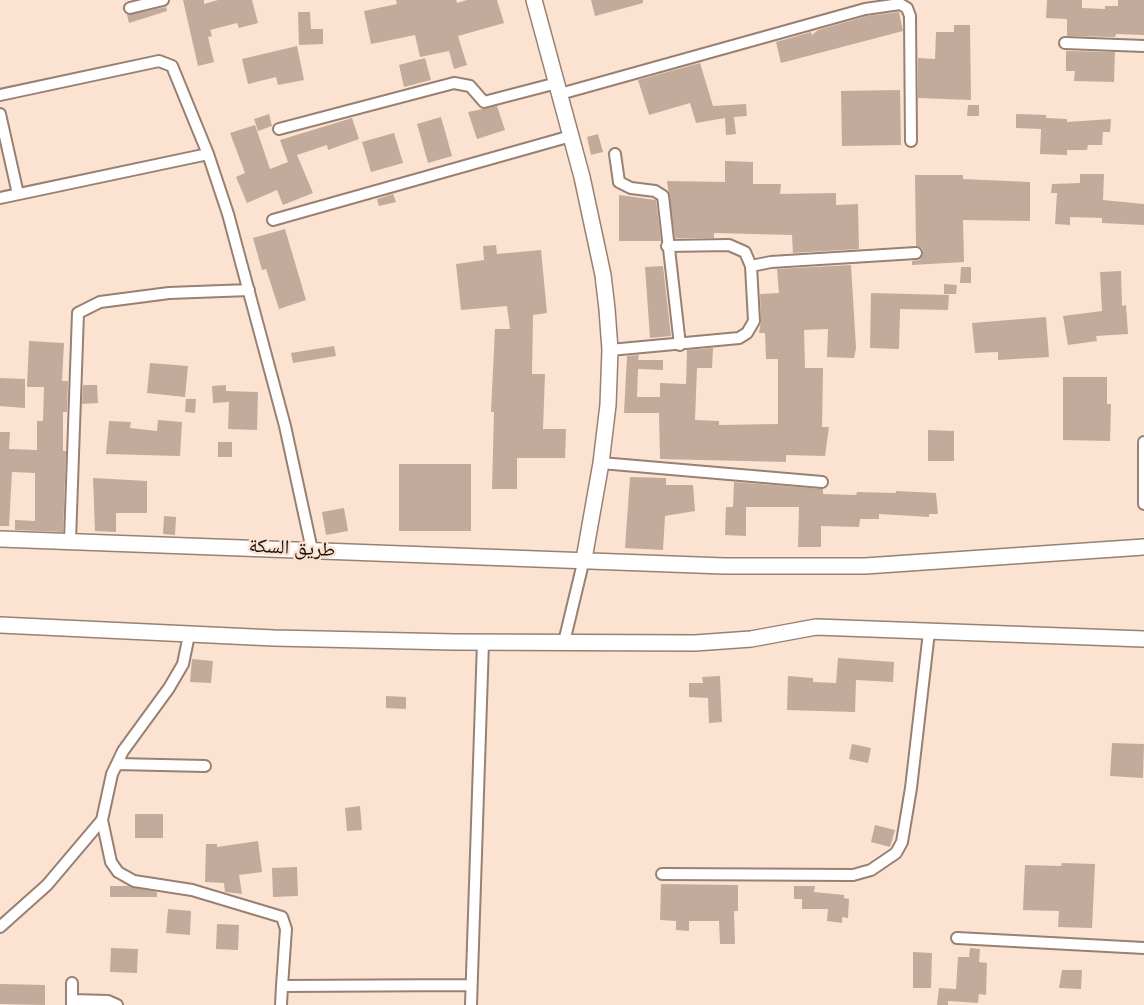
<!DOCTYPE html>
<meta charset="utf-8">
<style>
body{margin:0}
canvas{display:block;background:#fbe2d1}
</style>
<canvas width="1144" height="1005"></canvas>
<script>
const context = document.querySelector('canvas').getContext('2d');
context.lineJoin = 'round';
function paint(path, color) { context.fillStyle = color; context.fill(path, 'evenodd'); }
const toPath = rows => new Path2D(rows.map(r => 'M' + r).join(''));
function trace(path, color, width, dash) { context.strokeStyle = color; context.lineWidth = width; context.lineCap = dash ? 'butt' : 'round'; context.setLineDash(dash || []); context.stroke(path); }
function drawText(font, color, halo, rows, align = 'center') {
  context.font = font + ' "Nunito Sans","Noto Naskh Arabic",sans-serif'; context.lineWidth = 5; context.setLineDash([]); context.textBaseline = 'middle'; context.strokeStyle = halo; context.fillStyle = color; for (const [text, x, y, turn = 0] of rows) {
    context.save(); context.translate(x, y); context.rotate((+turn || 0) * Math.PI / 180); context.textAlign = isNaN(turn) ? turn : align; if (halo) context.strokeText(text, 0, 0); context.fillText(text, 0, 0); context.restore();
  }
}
const building = toPath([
 [183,0,204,0,204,4,218,0,252,0,258,23,239,28,237,23,210,30,212,36,208,37,214,62,198,66],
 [396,0,456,0,457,3,467,0,497,0,504,23,458,36,467,65,454,69,449,51,420,57,415,35,371,44,364,11,397,4],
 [591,0,643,0,643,3,595,16],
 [1047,0,1082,0,1082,8,1105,9,1105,6,1118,6,1118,0,1144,0,1144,35,1116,34,1115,37,1067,36,1067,19,1046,18],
 [166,7,167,11,129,23,127,15],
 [298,12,310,12,311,29,323,29,323,44,299,45],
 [899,12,903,31,781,63,776,42,811,32,812,35,818,30,867,16],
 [954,25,970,25,971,100,918,98,918,58,935,59,936,32,954,32],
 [297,46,304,80,278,85,276,77,248,84,242,59],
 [1066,51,1115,52,1114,82,1074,81,1075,71,1066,71],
 [425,58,431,80,404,87,399,65],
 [700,63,713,106,746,104,747,116,734,117,736,134,726,135,725,118,696,123,690,103,649,115,638,80],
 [900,90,901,145,842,146,841,91],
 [968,105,979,105,979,116,967,116],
 [497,106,505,130,477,139,468,112],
 [269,114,272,126,258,131,254,119],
 [1016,114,1046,115,1046,118,1067,119,1067,122,1111,119,1110,132,1103,132,1102,145,1088,145,1087,150,1067,150,1067,155,1040,154,1041,129,1016,128],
 [441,117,452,156,428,163,417,124],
 [352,118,359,139,328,150,327,145,297,155,313,193,283,205,277,190,247,203,236,177,245,173,230,133,255,125,270,169,288,162,280,140],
 [394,133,403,163,371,172,362,142],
 [598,134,603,152,591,155,587,137],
 [725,161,753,162,753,184,781,184,780,194,836,193,836,205,858,204,859,249,793,253,792,235,714,233,714,238,675,238,667,181,725,182],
 [1080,174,1104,174,1103,200,1144,204,1144,225,1102,223,1102,218,1070,217,1070,225,1055,224,1057,193,1051,193,1052,184,1080,183],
 [915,175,963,175,963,179,1030,182,1030,221,963,220,964,262,912,265,912,261,920,260,923,253,922,248,916,246],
 [393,194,396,202,379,206,377,199],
 [619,195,656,200,661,241,619,241],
 [285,229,306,300,279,309,266,269,262,270,253,238],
 [496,245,497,254,541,250,547,313,533,315,532,374,545,374,543,429,566,429,565,458,517,458,517,489,492,489,494,412,491,412,495,329,510,329,507,306,461,310,456,264,484,260,483,246],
 [851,265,856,348,854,358,827,357,828,329,804,330,805,368,823,368,822,427,829,427,825,456,786,455,786,462,660,459,659,413,624,413,627,356,639,355,638,360,663,360,663,370,638,369,637,397,660,397,660,383,686,384,687,350,713,348,712,368,697,368,695,420,719,421,719,425,778,424,778,359,766,359,765,333,759,333,761,321,760,294,779,293,777,269],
 [663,266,671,336,650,338,645,267],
 [961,267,971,267,971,283,960,283],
 [1121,271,1122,306,1126,305,1128,334,1096,336,1097,341,1068,345,1063,316,1102,311,1100,272],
 [944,284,957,285,956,294,944,294],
 [871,293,949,295,948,310,900,309,899,349,870,348],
 [1046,317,1049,357,998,360,998,352,975,353,972,323],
 [29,341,64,343,62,381,68,381,67,412,63,412,63,451,66,451,63,532,15,530,15,520,35,521,35,473,12,472,9,526,0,526,0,432,10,432,9,449,37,450,37,421,43,421,44,387,27,387],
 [334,346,336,356,293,363,291,353],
 [150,363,188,366,185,397,147,393],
 [1063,377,1107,377,1107,404,1111,404,1110,441,1063,440],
 [0,378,25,379,25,408,0,406],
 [83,385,97,385,98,403,82,404],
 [226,385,226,391,258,392,257,430,228,429,229,402,213,403,212,386],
 [186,399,196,399,195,413,185,412],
 [158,420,182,422,180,456,106,454,109,421,131,422,130,428,157,431],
 [928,430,954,431,954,461,928,461],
 [218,442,232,442,232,457,218,457],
 [399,464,471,464,471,531,399,531],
 [630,477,666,478,666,485,693,485,695,511,665,516,663,550,625,548],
 [93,478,147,481,147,513,116,513,116,532,95,531],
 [734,482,823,489,823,494,856,495,857,492,896,493,896,491,936,493,938,514,929,514,929,517,879,514,879,519,860,519,859,527,821,526,821,547,798,547,799,507,746,507,746,536,725,535,726,507,733,507],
 [344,508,348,531,326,535,322,512],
 [164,516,176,517,175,535,163,534],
 [838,658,894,662,893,682,856,680,855,712,787,710,788,676,813,678,813,682,836,683],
 [192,659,213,661,211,683,190,682],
 [720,676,722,722,709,723,708,698,689,697,689,683,703,683,702,677],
 [386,696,406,697,406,709,386,708],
 [1112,743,1144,744,1143,778,1110,776],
 [852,744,871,748,868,763,849,759],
 [360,806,362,830,347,831,345,808],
 [135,814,163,814,163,838,135,838],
 [875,825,895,830,890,847,871,842],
 [258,841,262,872,239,875,242,894,225,892,224,883,205,882,206,844,217,844,217,847],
 [1062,863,1095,864,1092,928,1058,927,1059,911,1023,910,1025,865,1061,866],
 [297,867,298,896,273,897,272,868],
 [661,884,738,885,738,911,734,911,735,944,720,944,719,921,689,921,689,931,676,930,676,921,660,920],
 [110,886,128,886,157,892,157,897,110,897],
 [794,886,815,886,814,892,844,895,844,898,849,899,848,918,842,917,842,923,827,921,828,909,802,909,802,899,794,899],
 [168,909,191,911,190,935,166,933],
 [217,924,239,925,238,950,216,949],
 [111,948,138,949,137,973,110,972],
 [970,948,980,949,979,962,987,963,986,995,979,994,978,1003,948,1001,948,1005,937,1005,939,988,956,989,958,957,969,957],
 [913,952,932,953,931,988,913,988],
 [1062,970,1082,970,1081,989,1059,988],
 [0,984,45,985,45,1005,0,1004]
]);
const street = toPath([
 [130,8,163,0],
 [1065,43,1144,46],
 [560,94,865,9,900,4,907,8,910,16,911,141],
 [0,95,159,61,172,66,208,154,228,214,285,426,312,550],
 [0,114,18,194],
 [279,129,454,83,470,86,484,102,557,83],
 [615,154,619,182,631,188,655,191,663,196,680,345],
 [0,198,208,154],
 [273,220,571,136],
 [667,246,729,245,745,252,751,266],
 [610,350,739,338,747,333,754,321,751,266,771,262,916,253],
 [1144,442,1144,504],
 [601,463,822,482],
 [70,540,78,313,100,302,169,293,249,290],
 [564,642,584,559],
 [117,764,205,766],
 [102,820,111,862,118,872,134,881,192,890,282,917,286,929,282,986,471,985],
 [662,874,853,875,871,870,896,853,902,842,911,788,929,632],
 [0,927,47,885,102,820,112,774,123,751,169,688,183,664,189,635],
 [957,938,1144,948],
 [72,1000,108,1001,117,1005],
 [72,1005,72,983],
 [281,1005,282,986],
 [471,1005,483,642]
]);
const secondary = toPath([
 [534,0,582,177,603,275,607,309,610,350,608,405,601,463,584,559],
 [0,539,724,566,865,566,1144,547],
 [0,625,274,638,454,642,695,643,751,639,816,627,1144,639]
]);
const streetNames = [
 ["طريق السكة",292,549,3]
];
paint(building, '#c3ab9b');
trace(street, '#988172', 14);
trace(secondary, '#988172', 18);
trace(street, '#fff', 10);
trace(secondary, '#fff', 15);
drawText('20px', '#19110b', '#fbe2d1', streetNames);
</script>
